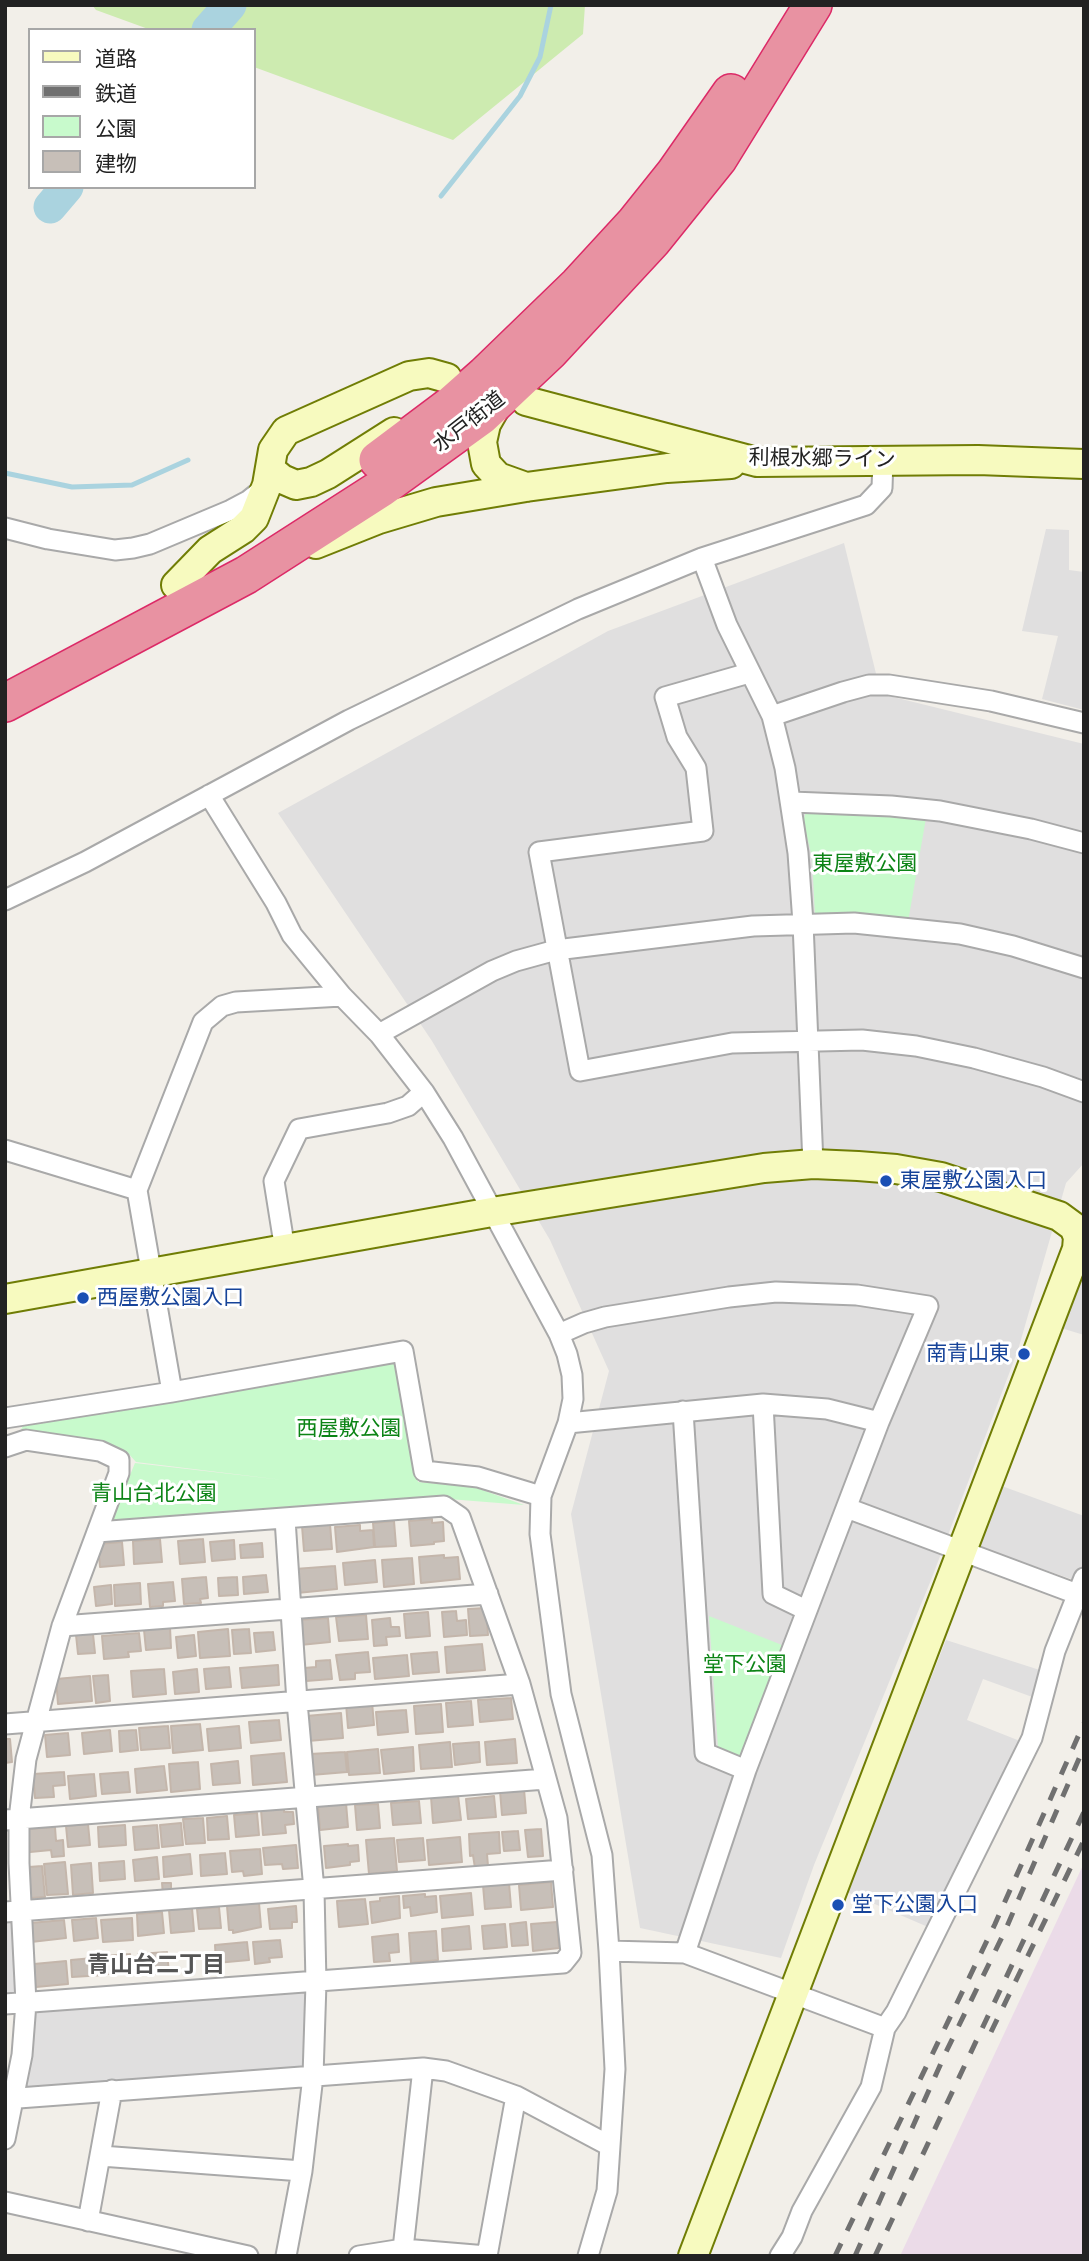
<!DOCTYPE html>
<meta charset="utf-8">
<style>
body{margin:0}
#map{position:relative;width:1089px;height:2261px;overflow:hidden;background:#f2efe9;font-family:"Alegreya Sans","Noto Sans JP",sans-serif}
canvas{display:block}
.frame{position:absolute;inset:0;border:7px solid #222;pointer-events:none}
.legend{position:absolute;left:28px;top:28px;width:228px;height:161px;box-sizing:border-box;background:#fff;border:2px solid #a7a7a7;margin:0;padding:9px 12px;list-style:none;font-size:21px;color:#222}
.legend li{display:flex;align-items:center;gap:14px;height:35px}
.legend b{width:35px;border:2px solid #a7a7a7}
</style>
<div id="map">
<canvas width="1089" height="2261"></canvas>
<div class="frame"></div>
<ul class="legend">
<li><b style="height:9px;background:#f7fabf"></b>道路</li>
<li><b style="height:9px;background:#707070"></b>鉄道</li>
<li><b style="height:19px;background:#c8facc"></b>公園</li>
<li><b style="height:19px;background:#c7bfb8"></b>建物</li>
</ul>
</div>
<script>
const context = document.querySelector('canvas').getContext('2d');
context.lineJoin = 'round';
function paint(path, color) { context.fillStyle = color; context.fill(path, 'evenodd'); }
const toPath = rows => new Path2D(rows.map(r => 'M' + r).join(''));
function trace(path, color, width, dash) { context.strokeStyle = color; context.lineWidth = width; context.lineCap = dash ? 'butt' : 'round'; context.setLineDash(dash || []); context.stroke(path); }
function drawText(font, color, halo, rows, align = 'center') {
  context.font = font + ' "Alegreya Sans","Noto Sans JP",sans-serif'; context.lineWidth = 6; context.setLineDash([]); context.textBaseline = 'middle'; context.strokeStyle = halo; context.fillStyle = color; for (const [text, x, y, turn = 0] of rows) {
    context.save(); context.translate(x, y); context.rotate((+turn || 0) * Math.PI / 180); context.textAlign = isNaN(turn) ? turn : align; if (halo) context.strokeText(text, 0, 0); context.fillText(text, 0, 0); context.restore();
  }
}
const residential = toPath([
 [1046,529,1069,530,1069,570,1084,572,1084,710,1042,699,1058,636,1022,631],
 [844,543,881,694,1084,744,1084,1163,1066,1183,1018,1350,931,1580,814,1865,781,1958,640,1928,571,1514,609,1371,550,1240,432,1041,278,813,608,631],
 [1084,1269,1084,1335,1061,1328],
 [999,1485,1084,1516,1084,1563,1077,1581,979,1547],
 [946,1640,1046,1672,1035,1698,983,1679,967,1720,1020,1741,928,1927,847,1892],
 [7,1918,14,1924,17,1987,12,1996,5,1996,5,1919],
 [303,1992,306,1997,303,2064,299,2070,31,2090,25,2086,33,2048,35,2016,39,2010]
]);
const industrial = toPath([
 [1084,1863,1084,2256,900,2256]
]);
const grass = toPath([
 [92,5,585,5,583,34,453,140,254,67,254,30,151,30,96,10]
]);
const park = toPath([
 [806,812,865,812,926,818,908,922,815,915,812,857,803,821],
 [390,1362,398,1367,418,1482,474,1487,524,1505,436,1498,118,1526,112,1518,135,1463,283,1480,136,1462,127,1452,106,1445,19,1433,23,1426],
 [709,1616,787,1647,744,1755,738,1757,718,1747]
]);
const stream = toPath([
 [441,196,520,96,540,57,551,5],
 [5,473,72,487,132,485,188,460]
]);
const river = toPath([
 [208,30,230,5],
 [50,207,67,187]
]);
const building = toPath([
 [432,1519,432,1523,443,1522,444,1541,434,1542,434,1544,411,1546,409,1521,432,1519],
 [394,1521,396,1546,375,1547,373,1523,394,1521],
 [330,1524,332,1549,304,1551,302,1526,330,1524],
 [360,1525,360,1531,373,1530,374,1547,337,1552,335,1527,360,1525],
 [160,1539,162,1562,134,1564,133,1541,160,1539],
 [203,1539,205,1562,180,1564,178,1541,203,1539],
 [234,1540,235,1559,212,1561,210,1542,234,1540],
 [122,1542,124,1565,100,1567,98,1544,122,1542],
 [262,1543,263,1557,241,1558,240,1545,262,1543],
 [444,1555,444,1558,458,1557,460,1579,421,1583,419,1557,444,1555],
 [412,1558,414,1584,384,1587,382,1560,412,1558],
 [375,1560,377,1582,345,1585,343,1563,375,1560],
 [335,1566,337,1589,297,1593,295,1569,335,1566],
 [266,1575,268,1592,244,1594,243,1577,266,1575],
 [206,1577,208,1598,200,1599,201,1603,184,1604,182,1579,206,1577],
 [237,1577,238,1595,219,1596,218,1578,237,1577],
 [173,1582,175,1601,163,1602,163,1606,150,1607,148,1584,173,1582],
 [140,1583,141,1604,115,1606,114,1585,140,1583],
 [111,1585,112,1604,96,1606,94,1587,111,1585],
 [486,1608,488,1635,470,1636,468,1609,486,1608],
 [456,1611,457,1621,466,1620,467,1635,444,1637,442,1612,456,1611],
 [428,1612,430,1636,406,1638,404,1614,428,1612],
 [366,1615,368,1639,339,1641,336,1617,366,1615],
 [328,1618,330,1642,300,1645,298,1620,328,1618],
 [390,1618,391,1627,399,1627,400,1636,386,1637,387,1645,374,1646,372,1620,390,1618],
 [170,1627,171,1648,146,1650,144,1630,170,1627],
 [228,1629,230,1656,200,1658,198,1632,228,1629],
 [249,1629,251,1653,234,1654,232,1630,249,1629],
 [273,1632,275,1650,256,1652,254,1633,273,1632],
 [139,1633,141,1651,128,1652,129,1657,104,1659,102,1636,139,1633],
 [93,1634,95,1653,78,1654,76,1635,93,1634],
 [194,1635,196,1656,178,1658,176,1637,194,1635],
 [482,1644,485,1670,447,1673,445,1647,482,1644],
 [368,1652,370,1672,355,1673,355,1679,340,1680,336,1655,368,1652],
 [437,1652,439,1672,413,1674,411,1654,437,1652],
 [407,1655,409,1676,375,1679,373,1658,407,1655],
 [330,1660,332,1679,306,1681,304,1668,316,1667,316,1661,330,1660],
 [278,1665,279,1685,242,1688,240,1668,278,1665],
 [229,1667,231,1687,206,1689,204,1669,229,1667],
 [164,1669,166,1694,133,1697,131,1671,164,1669],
 [197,1669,199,1692,175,1694,173,1672,197,1669],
 [108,1675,110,1701,96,1703,93,1676,108,1675],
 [90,1676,92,1701,58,1704,56,1679,90,1676],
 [511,1698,513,1719,480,1722,478,1700,511,1698],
 [471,1701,473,1725,448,1727,446,1703,471,1701],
 [372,1702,374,1725,348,1728,346,1704,372,1702],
 [441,1704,443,1732,416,1734,414,1706,441,1704],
 [406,1710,408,1732,378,1735,376,1712,406,1710],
 [341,1713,343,1738,308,1741,306,1716,341,1713],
 [279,1720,281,1740,251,1743,249,1722,279,1720],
 [200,1724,203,1750,173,1753,171,1726,200,1724],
 [168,1726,170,1748,141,1750,139,1728,168,1726],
 [239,1726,241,1748,209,1751,207,1729,239,1726],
 [110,1730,112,1751,84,1754,82,1733,110,1730],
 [136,1730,138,1750,120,1752,119,1731,136,1730],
 [68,1733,70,1755,47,1757,45,1735,68,1733],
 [5,1739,10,1739,12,1762,5,1763,5,1739],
 [515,1739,517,1763,487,1765,485,1742,515,1739],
 [450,1742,452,1767,421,1769,419,1745,450,1742],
 [479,1742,480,1762,455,1765,453,1744,479,1742],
 [413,1747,414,1771,384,1774,381,1750,413,1747],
 [378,1749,380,1773,349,1775,347,1752,378,1749],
 [345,1752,347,1772,311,1775,310,1754,345,1752],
 [284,1753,287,1782,253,1785,251,1756,284,1753],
 [238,1761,240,1783,213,1785,211,1764,238,1761],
 [198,1762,200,1789,171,1792,169,1764,198,1762],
 [164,1766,167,1790,137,1793,135,1769,164,1766],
 [64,1772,65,1785,53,1786,54,1797,35,1798,33,1774,64,1772],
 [128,1772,130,1792,102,1794,100,1774,128,1772],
 [94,1774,96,1796,70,1799,68,1776,94,1774],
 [524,1789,526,1813,502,1815,500,1791,524,1789],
 [458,1795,461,1820,433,1823,431,1797,458,1795],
 [494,1796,496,1817,468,1819,466,1799,494,1796],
 [419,1801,421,1823,393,1825,391,1803,419,1801],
 [346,1803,348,1827,320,1830,318,1805,346,1803],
 [378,1804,380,1828,357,1830,355,1805,378,1804],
 [284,1809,284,1812,293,1812,294,1824,285,1825,286,1833,263,1835,261,1810,284,1809],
 [257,1813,259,1835,236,1837,234,1815,257,1813],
 [227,1816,229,1839,208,1840,207,1818,227,1816],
 [203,1818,205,1843,186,1844,183,1819,203,1818],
 [181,1823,183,1845,162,1847,160,1825,181,1823],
 [88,1824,90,1845,68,1847,66,1826,88,1824],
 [125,1825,126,1845,99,1847,98,1827,125,1825],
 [157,1825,159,1848,135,1850,133,1827,157,1825],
 [55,1827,56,1841,63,1840,64,1856,52,1857,51,1850,30,1852,28,1829,55,1827],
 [541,1829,543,1856,528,1857,525,1830,541,1829],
 [518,1831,520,1850,504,1851,502,1832,518,1831],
 [499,1832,500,1853,487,1854,488,1866,475,1868,473,1855,470,1856,469,1834,499,1832],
 [460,1837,462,1862,429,1865,427,1840,460,1837],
 [394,1838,397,1871,369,1874,366,1840,394,1838],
 [423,1838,425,1860,399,1862,397,1840,423,1838],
 [348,1844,348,1846,358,1845,359,1861,350,1862,350,1865,326,1868,324,1846,348,1844],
 [296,1845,298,1868,283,1869,282,1864,265,1865,263,1848,296,1845],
 [260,1849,262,1874,244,1876,243,1871,232,1872,230,1851,260,1849],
 [225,1853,227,1874,201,1876,200,1855,225,1853],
 [190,1854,192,1874,164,1877,163,1857,190,1854],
 [157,1857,159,1879,135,1881,133,1860,157,1857],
 [124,1861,125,1879,100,1881,99,1863,124,1861],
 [65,1862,68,1894,47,1895,44,1864,65,1862],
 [91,1863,93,1893,73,1895,71,1865,91,1863],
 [42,1866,45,1897,31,1898,29,1867,42,1866],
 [551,1882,553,1907,521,1910,519,1885,551,1882],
 [162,1883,171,1883,171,1894,163,1895,162,1883],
 [509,1883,511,1907,485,1909,483,1885,509,1883],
 [471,1893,473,1915,442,1918,440,1896,471,1893],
 [425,1894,425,1897,436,1896,437,1912,411,1916,410,1907,404,1908,403,1896,425,1894],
 [399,1896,400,1918,372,1923,370,1902,380,1901,380,1898,399,1896],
 [365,1899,368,1924,339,1927,337,1901,365,1899],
 [259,1903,261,1927,233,1933,233,1930,229,1930,227,1906,259,1903],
 [296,1906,297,1922,292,1922,292,1928,270,1929,268,1909,296,1906],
 [219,1907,221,1928,199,1929,197,1909,219,1907],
 [192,1908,194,1931,171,1933,169,1910,192,1908],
 [162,1912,164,1933,138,1936,137,1914,162,1912],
 [96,1918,98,1938,74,1941,72,1920,96,1918],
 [132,1918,133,1940,103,1942,101,1920,132,1918],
 [64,1920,66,1938,31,1942,30,1923,64,1920],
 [526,1922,528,1945,512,1946,510,1924,526,1922],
 [557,1922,559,1948,533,1951,531,1924,557,1922],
 [505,1924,507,1947,484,1949,482,1926,505,1924],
 [469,1926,471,1949,443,1951,442,1929,469,1926],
 [436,1931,438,1960,411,1963,409,1933,436,1931],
 [398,1934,399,1952,389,1953,390,1961,374,1962,372,1937,398,1934],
 [280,1940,282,1957,269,1958,270,1962,255,1964,253,1942,280,1940],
 [247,1942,249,1960,216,1963,215,1945,247,1942],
 [167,1952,169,1973,140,1975,138,1954,167,1952],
 [130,1954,132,1972,108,1974,106,1956,130,1954],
 [104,1957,105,1975,72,1977,71,1960,104,1957],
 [66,1961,68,1984,36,1987,34,1964,66,1961]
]);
const street = toPath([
 [5,528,48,539,115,550,133,548,150,544,231,510,248,501,264,488],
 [702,558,727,625,772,716,785,768,798,853,803,923,813,1164],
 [749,673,665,697,677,737,696,768,703,831,539,852,580,1071,732,1043,862,1040,916,1046,974,1058,1043,1077,1084,1092],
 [772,716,843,692,869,685,889,685,991,701,1084,723],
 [209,795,276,903,292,935,342,996,379,1034,424,1092,453,1138,559,1334,567,1354,572,1375,573,1399,568,1423,541,1496,540,1534,561,1694,602,1855,609,1951,615,2069,610,2146,607,2191,588,2256],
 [792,802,891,806,940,811,1031,829,1084,843],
 [5,900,85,862,349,720,578,609,702,558,866,505,882,488,883,460],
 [379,1034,492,971,516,961,556,950,753,926,854,923,960,934,1013,946,1084,968],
 [5,1150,137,1190],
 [285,1250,274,1181,299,1129,388,1113,408,1106,424,1092],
 [559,1334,584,1323,605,1317,729,1297,776,1292,857,1295,928,1306,879,1422,746,1770,685,1953],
 [172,1392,137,1190,203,1022,222,1006,236,1002,342,996],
 [763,1404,773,1594,806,1610],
 [683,1411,705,1753,746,1770],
 [5,1418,172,1392,403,1351,424,1471,478,1477,541,1496],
 [568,1423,763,1404,827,1409,879,1422],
 [5,1447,26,1440,100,1451,119,1460,119,1473,62,1626,26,1759,19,1819,19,1863,26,2003,22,2055,5,2139],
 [847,1508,1077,1594],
 [285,1519,297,1702,314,1890,316,1983,313,2076,302,2171,286,2256],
 [62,1626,488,1594],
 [5,1724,520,1684],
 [5,1820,546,1779],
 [5,1912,563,1870],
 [609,1951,685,1953,885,2028],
 [5,2004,563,1963,571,1953,557,1818,520,1684,460,1517,444,1506,97,1532],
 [5,2099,423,2068,446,2071,516,2096,610,2146],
 [101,2156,302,2171],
 [5,2202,248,2256],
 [88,2221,112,2090],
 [403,2249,423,2068],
 [359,2256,403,2249,487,2256,516,2096],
 [780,2256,792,2237,802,2211,871,2087,885,2028,896,2012,1032,1738,1055,1651,1084,1578]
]);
const secondary = toPath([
 [526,401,757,462,978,460,1084,464],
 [498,403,486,424,482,442,486,464,498,477,526,487],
 [271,470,282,479,296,485,311,482,328,474,394,432],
 [316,544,379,519,436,502,526,487,667,468,731,464],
 [176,585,210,550,243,529,254,518,267,485,273,450,286,431,409,376,429,373,447,378],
 [5,1299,492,1212,764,1168,813,1164,858,1166,896,1169,941,1177,1059,1216,1074,1227,1078,1237,1077,1249,693,2256]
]);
const highway = toPath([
 [378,460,450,406,485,375,578,285,635,223,675,173,731,93],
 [5,703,246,575,380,489,481,416,550,351,652,241,718,159,813,5]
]);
const rail = toPath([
 [991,2032,1084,1840],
 [835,2256,995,1924,1084,1723],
 [855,2256,946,2052,1005,1931,1081,1754],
 [875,2256,1084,1812]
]);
const markers = [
 [886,1181,7,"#1a4fb4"],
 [83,1298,7,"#1a4fb4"],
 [1024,1354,7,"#1a4fb4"],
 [838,1905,7,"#1a4fb4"]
];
const streetNames = [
 ["水戸街道",469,422,-38],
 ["利根水郷ライン",822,459,1]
];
const parkNames = [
 ["東屋敷公園",865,864],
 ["西屋敷公園",349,1429],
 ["青山台北公園",154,1494],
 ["堂下公園",745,1665]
];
const transitNames = [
 ["東屋敷公園入口",900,1181],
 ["西屋敷公園入口",97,1298],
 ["南青山東",1010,1354,"right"],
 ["堂下公園入口",852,1905]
];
const neighbourhoodNames = [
 ["青山台二丁目",156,1965]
];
paint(residential, '#e0dfdf');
paint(industrial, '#ebdbe8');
paint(grass, '#cdebb0');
paint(park, '#c8facc');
trace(stream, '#aad3df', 5);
trace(river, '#aad3df', 33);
paint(building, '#c7bfb8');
trace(building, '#c4b6ab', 2);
trace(street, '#a9a9a9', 23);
trace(secondary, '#707d05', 32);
trace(highway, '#dc2a67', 40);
trace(street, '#fff', 19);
trace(secondary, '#f7fabf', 28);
trace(highway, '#e892a2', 37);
trace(rail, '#707070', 5, [14, 14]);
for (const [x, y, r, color] of markers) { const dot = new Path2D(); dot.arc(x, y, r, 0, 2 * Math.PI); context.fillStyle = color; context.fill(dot); trace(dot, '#fff', 2.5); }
drawText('21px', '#222', '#fff', streetNames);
drawText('21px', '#0c8416', '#fff', parkNames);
drawText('21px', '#164399', '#fff', transitNames, 'left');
drawText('bold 23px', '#555', '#fff', neighbourhoodNames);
</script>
